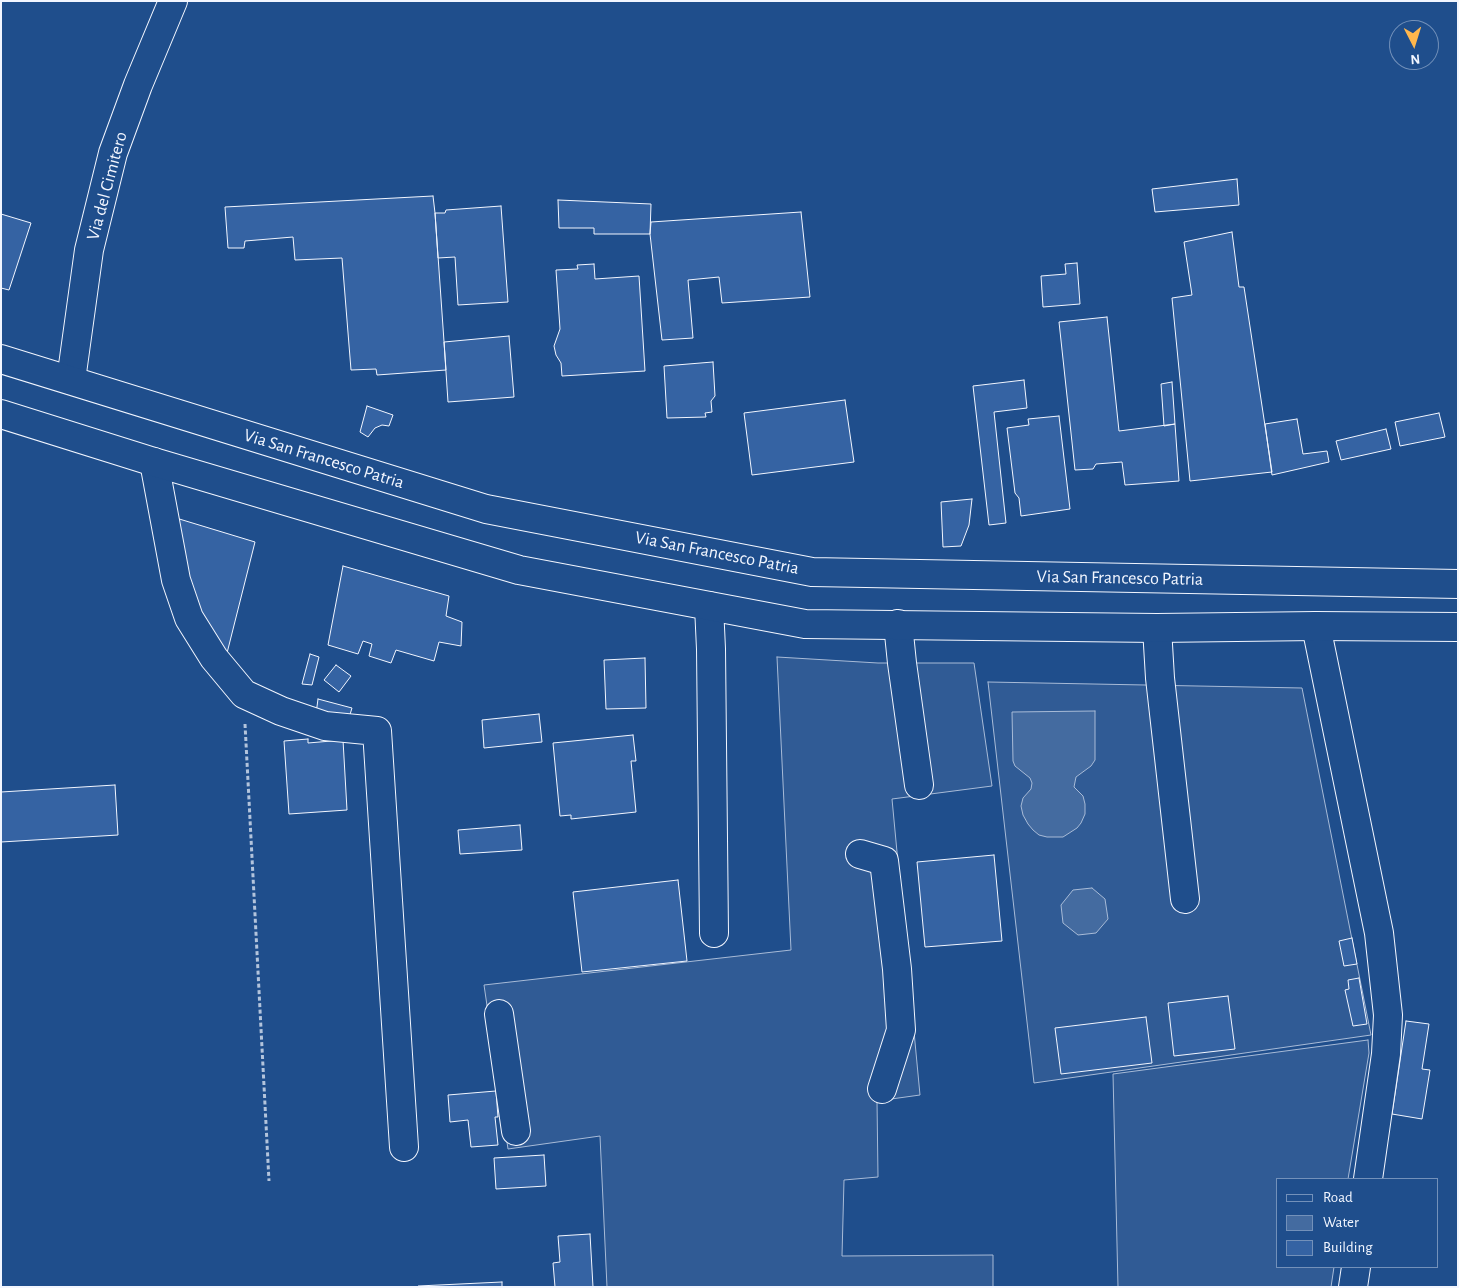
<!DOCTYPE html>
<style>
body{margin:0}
#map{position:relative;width:1459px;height:1288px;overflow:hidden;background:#1f4e8c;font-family:"Alegreya Sans",sans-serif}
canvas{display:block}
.frame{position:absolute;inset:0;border:2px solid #f2f6ff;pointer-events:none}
.legend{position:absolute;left:1276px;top:1178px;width:162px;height:90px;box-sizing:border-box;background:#1f4e8c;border:1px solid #7391ba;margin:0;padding:6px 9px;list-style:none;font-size:15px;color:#f2f6ff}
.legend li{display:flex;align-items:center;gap:10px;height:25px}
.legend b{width:25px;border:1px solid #7391ba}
.north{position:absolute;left:1389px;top:20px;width:50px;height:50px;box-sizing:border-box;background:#1f4e8c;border:1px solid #7391ba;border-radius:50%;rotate:175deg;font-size:14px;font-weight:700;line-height:20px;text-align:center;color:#f2f6ff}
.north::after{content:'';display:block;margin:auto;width:18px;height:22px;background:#ffb74d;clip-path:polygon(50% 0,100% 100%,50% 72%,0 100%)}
</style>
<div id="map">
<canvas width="1459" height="1288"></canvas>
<div class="frame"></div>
<ul class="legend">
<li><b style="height:6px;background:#1f4e8c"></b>Road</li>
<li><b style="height:14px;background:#446ba0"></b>Water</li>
<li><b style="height:14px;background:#3563a3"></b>Building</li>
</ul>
<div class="north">N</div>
</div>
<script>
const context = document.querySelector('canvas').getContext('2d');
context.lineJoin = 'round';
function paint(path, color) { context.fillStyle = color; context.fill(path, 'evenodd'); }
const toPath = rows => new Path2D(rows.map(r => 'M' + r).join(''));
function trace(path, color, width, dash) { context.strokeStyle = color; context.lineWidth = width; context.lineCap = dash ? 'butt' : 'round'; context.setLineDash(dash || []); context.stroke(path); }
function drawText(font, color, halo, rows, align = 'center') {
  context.font = font + ' "Alegreya Sans",sans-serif'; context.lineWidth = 4; context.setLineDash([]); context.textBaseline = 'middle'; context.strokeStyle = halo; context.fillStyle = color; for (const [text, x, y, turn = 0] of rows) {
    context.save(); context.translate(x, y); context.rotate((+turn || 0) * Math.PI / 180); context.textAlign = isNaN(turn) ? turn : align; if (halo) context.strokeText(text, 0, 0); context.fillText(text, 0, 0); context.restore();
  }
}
const built = toPath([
 [777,657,878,663,974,663,992,786,892,799,920,1095,877,1101,878,1177,844,1180,842,1256,993,1255,993,1287,607,1287,600,1136,508,1149,484,985,791,950,777,657],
 [988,682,1302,688,1371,1035,1034,1083,988,682],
 [1368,1040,1369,1053,1348,1179,1278,1179,1278,1267,1334,1267,1331,1287,1118,1287,1113,1074,1368,1040]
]);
const water = toPath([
 [1095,711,1095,760,1091,766,1076,777,1074,787,1083,796,1085,804,1085,814,1081,823,1077,828,1063,837,1047,837,1039,835,1033,830,1028,824,1023,815,1021,806,1023,798,1031,789,1032,783,1030,778,1015,766,1013,761,1012,712,1095,711],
 [1092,888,1105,899,1108,919,1096,933,1078,935,1063,923,1061,905,1073,890,1092,888]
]);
const building = toPath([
 [1237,179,1239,205,1155,212,1152,189,1237,179],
 [433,196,435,213,446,370,377,375,376,369,351,370,342,258,295,260,293,237,245,241,244,248,228,248,225,207,433,196],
 [558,200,651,204,650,234,594,234,594,228,559,228,558,200],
 [501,206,508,302,458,305,455,257,438,258,435,213,445,213,446,210,501,206],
 [801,212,810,297,722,303,719,277,688,280,693,338,662,340,650,234,651,222,801,212],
 [1,214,31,223,9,290,1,288,1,214],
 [1232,232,1239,287,1244,287,1272,472,1190,481,1172,298,1192,295,1184,242,1232,232],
 [1077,263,1080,304,1043,307,1041,276,1066,274,1065,264,1077,263],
 [594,264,595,279,639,276,645,371,562,376,561,363,556,355,554,346,560,329,556,270,578,269,577,265,594,264],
 [1107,317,1119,431,1175,424,1179,481,1125,485,1122,462,1096,464,1093,469,1075,470,1059,322,1107,317],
 [509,336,514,397,448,402,444,342,509,336],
 [713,362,715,396,711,401,712,412,705,413,706,417,667,418,664,366,713,362],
 [1024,380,1027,408,994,412,1006,523,989,525,973,386,1024,380],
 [1172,382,1175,424,1164,426,1161,384,1172,382],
 [845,400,854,462,752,475,744,413,845,400],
 [367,406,393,415,389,426,382,425,375,428,368,437,360,432,367,406],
 [1439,413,1445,437,1400,446,1395,422,1439,413],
 [1059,416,1070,509,1021,516,1019,498,1015,493,1007,428,1029,425,1028,419,1059,416],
 [1297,419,1303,454,1327,451,1329,462,1272,475,1265,424,1297,419],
 [1386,429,1391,449,1341,460,1336,441,1386,429],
 [972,499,969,525,961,546,943,547,941,502,972,499],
 [176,518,255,542,225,661,193,605,176,518],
 [343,566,449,596,446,616,462,622,461,646,439,642,434,661,396,650,391,663,369,656,372,644,363,641,358,654,328,645,343,566],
 [310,654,319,657,312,685,302,684,310,654],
 [645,658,646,708,606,709,604,660,645,658],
 [336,665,351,676,339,692,324,680,336,665],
 [318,699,352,708,348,721,316,714,318,699],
 [539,714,542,742,484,748,482,720,539,714],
 [633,735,636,761,631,761,636,812,571,819,571,815,560,816,553,743,633,735],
 [308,739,308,743,343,740,347,810,289,814,284,741,308,739],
 [115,785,118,835,1,842,1,792,115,785],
 [520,825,522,850,460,854,458,830,520,825],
 [994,855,1002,941,925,947,917,862,994,855],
 [678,880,687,961,582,972,573,892,678,880],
 [1352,938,1357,964,1344,966,1339,941,1352,938],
 [1359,978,1367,1024,1353,1026,1345,990,1349,989,1348,980,1359,978],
 [1228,996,1235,1049,1174,1056,1168,1003,1228,996],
 [1146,1017,1152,1063,1061,1074,1055,1028,1146,1017],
 [1406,1021,1429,1024,1422,1069,1430,1070,1422,1119,1392,1114,1406,1021],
 [496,1091,498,1117,495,1117,498,1145,471,1147,468,1120,450,1122,448,1095,496,1091],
 [544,1155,546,1186,496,1189,494,1158,544,1155],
 [590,1234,593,1287,555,1287,553,1263,560,1262,558,1236,590,1234],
 [502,1282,502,1287,418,1287,418,1286,502,1282]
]);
const path = toPath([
 [245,724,269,1181]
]);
const minor = toPath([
 [71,380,89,250,113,153,138,85,173,1],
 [154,462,176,580,189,618,214,658,244,694,281,711,325,726,377,731,404,1147],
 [709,606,711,649,714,933],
 [898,624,902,663,919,785],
 [1316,626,1379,933,1388,1015,1386,1054,1368,1179],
 [1157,628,1160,678,1185,899],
 [860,854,884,861,897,969,901,1030,882,1089],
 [499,1014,516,1131],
 [1353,1287,1356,1267]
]);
const major = toPath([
 [1,359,486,509,812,572,1458,584],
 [1,414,154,462,519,570,805,624,1157,628,1316,626,1458,627]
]);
const streetNames = [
 ["Via del Cimitero",107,186,-75],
 ["Via San Francesco Patria",324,459,17],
 ["Via San Francesco Patria",717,553,11],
 ["Via San Francesco Patria",1120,578,1]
];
paint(built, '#305b95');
trace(built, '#a8bbd7', 1);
paint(water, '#446ba0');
trace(water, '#a8bbd7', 1);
paint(building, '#3563a3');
trace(building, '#f2f6ff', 1);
trace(minor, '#f2f6ff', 30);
trace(major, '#f2f6ff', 30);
trace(path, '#b3c4dc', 3, [4, 2.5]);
trace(minor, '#1f4e8c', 28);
trace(major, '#1f4e8c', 28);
drawText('18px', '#f2f6ff', '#1f4e8c', streetNames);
</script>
